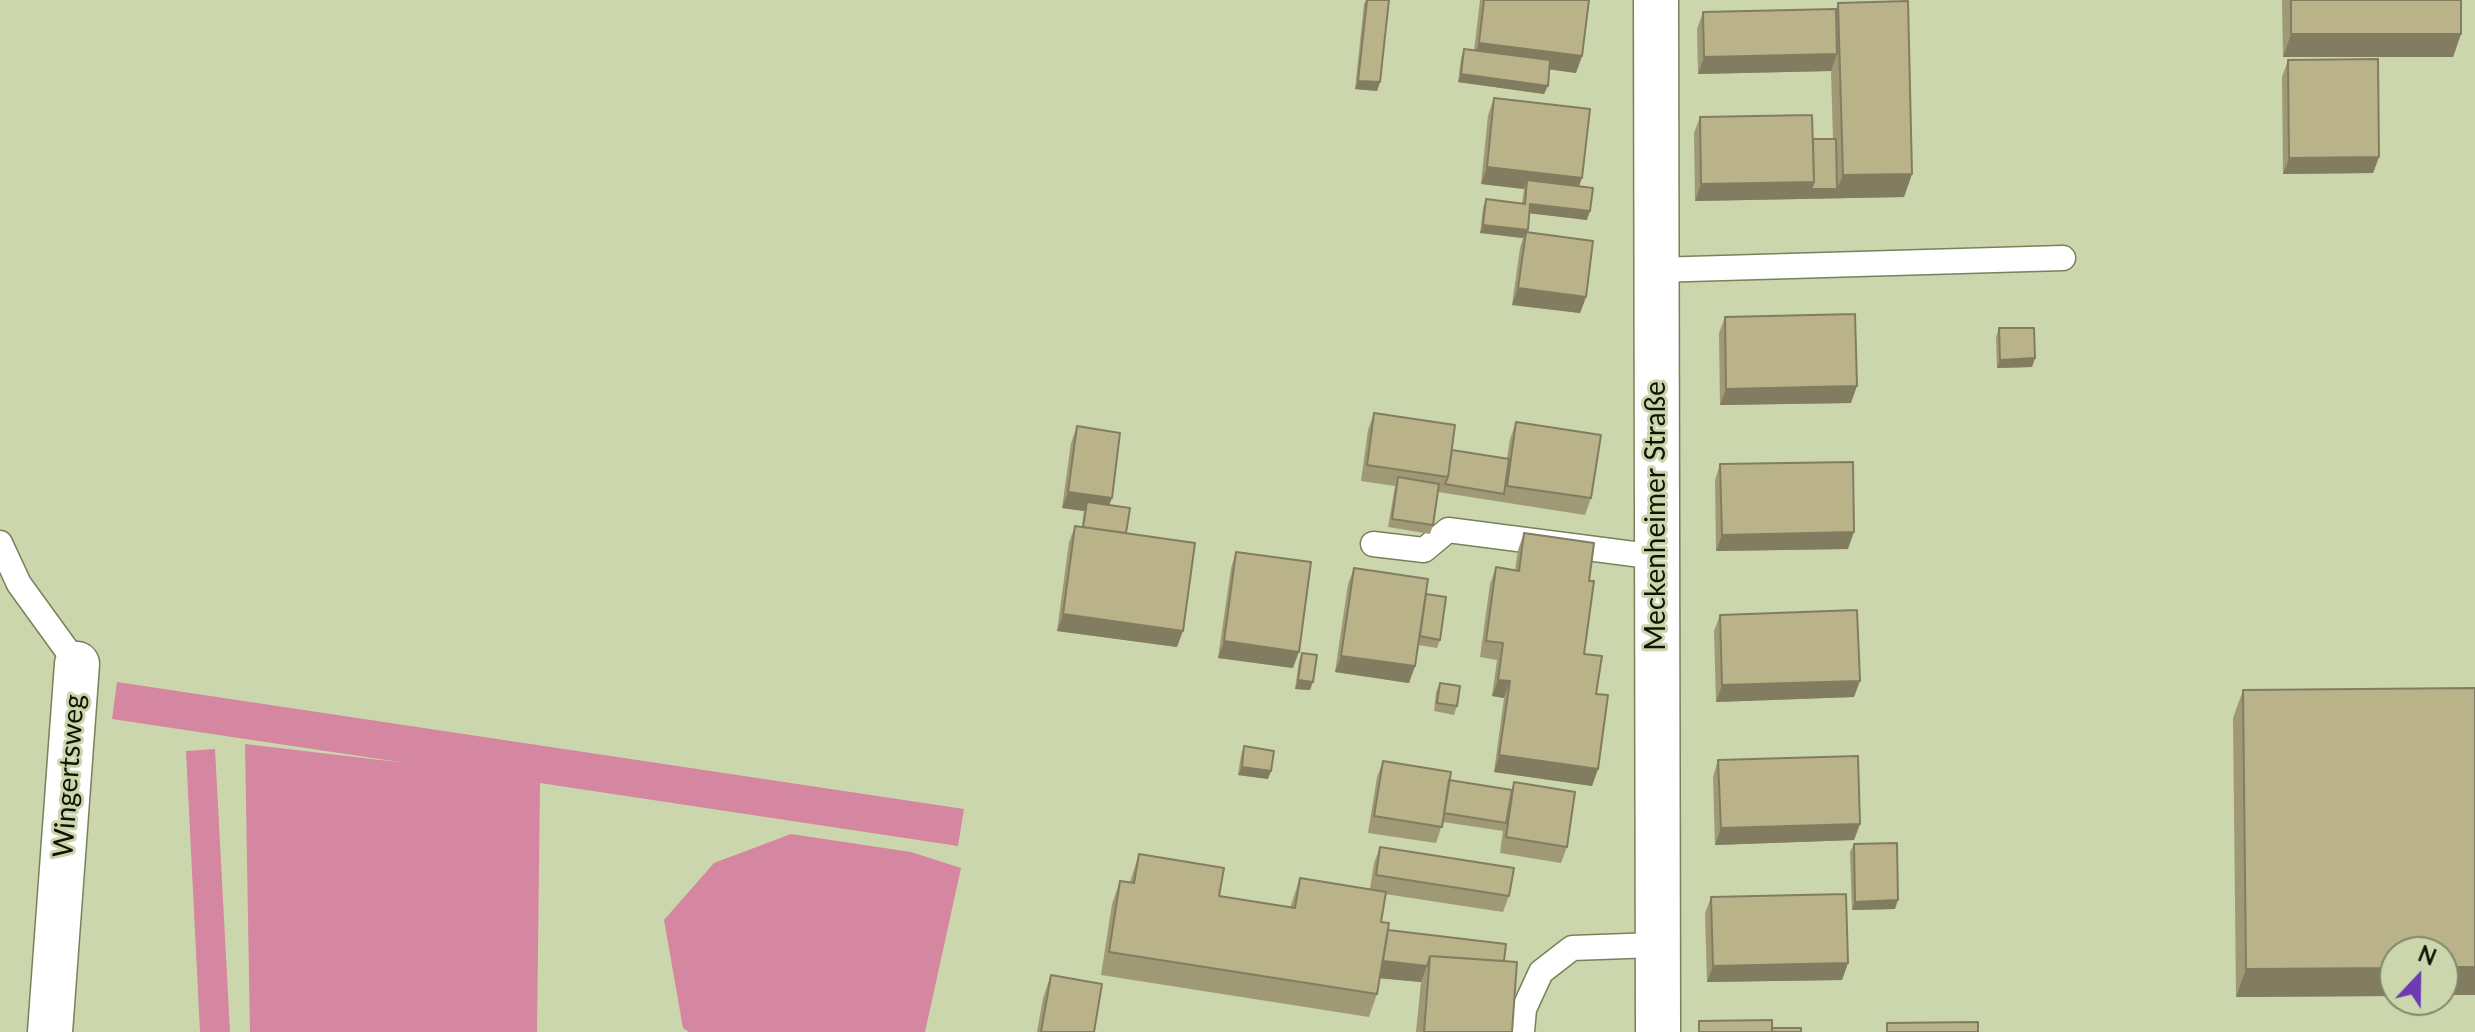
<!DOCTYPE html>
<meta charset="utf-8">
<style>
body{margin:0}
#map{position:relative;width:2475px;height:1032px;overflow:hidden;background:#ccd6ad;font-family:Lato,sans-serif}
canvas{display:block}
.north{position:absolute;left:2379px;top:936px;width:80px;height:80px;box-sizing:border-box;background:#ccd6ad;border:2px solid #81886a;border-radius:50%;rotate:22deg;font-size:22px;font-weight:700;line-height:32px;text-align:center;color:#111405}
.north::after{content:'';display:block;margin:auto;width:28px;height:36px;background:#6c3ab1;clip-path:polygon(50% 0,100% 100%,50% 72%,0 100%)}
</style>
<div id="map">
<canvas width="2475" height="1032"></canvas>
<div class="north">N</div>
</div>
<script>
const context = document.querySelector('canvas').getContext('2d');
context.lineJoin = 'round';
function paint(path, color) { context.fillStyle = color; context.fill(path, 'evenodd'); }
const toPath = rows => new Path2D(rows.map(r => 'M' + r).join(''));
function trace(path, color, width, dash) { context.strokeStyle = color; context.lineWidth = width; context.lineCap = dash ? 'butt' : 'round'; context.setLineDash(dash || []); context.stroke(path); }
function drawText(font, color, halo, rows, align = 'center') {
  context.font = font + ' Lato,sans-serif'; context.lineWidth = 6; context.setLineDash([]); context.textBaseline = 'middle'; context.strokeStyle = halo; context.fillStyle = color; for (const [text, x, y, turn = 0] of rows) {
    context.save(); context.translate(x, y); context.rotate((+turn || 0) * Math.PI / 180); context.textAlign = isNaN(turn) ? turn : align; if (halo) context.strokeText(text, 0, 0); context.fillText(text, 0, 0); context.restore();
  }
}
const green = toPath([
 [117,682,964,809,958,846,540,783,537,1032,250,1032,245,744,406,763,112,719],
 [215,749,230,1032,200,1032,186,751],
 [791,834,911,852,961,868,925,1032,689,1032,683,1028,664,920,714,863]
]);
const lane = toPath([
 [1655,270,2063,258],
 [0,543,19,584,77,664],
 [1373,544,1424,550,1448,530,1657,557],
 [1522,1032,1524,1009,1541,972,1572,948,1655,945]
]);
const street = toPath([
 [1656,0,1658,1032],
 [50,1032,77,664]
]);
const wall = toPath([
 [1366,0,1389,0,1380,82,1377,91,1355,89,1364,4],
 [1480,0,1589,0,1582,56,1576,73,1549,69,1544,94,1458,82,1461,58,1464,49,1474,51],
 [2282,0,2461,0,2461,34,2453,57,2283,57],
 [1838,3,1912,174,1904,197,1695,201,1694,133,1700,117,1813,139,1833,139,1831,71,1698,74,1697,29,1703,12,1836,9],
 [2288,60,2379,157,2373,173,2283,174,2282,77],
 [1494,98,1579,186,1587,220,1530,213,1527,232,1586,297,1580,313,1512,305,1520,248,1523,238,1480,233,1483,208,1486,199,1522,203,1524,189,1481,184,1488,115],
 [1725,317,1851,403,1720,405,1719,333],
 [1999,328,2035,358,2032,367,1997,368,1996,337],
 [1374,413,1452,450,1507,458,1510,439,1516,422,1591,498,1585,515,1438,492,1433,525,1430,534,1388,527,1395,486,1361,481,1368,430],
 [1077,426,1112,498,1109,505,1126,533,1177,647,1057,631,1069,542,1075,526,1082,527,1084,511,1062,508,1071,443],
 [1720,464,1848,549,1716,551,1715,480],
 [1524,533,1589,581,1584,654,1596,694,1598,769,1592,786,1494,772,1504,698,1492,696,1497,660,1480,657,1490,584,1496,567,1515,570,1518,550],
 [1236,552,1293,668,1218,658,1231,568],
 [1354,568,1426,594,1440,640,1437,648,1418,645,1415,666,1409,683,1335,672,1348,584],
 [1720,615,1854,697,1716,702,1714,631],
 [1302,653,1310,690,1295,689,1299,661],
 [1440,683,1457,706,1454,715,1434,711,1436,692],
 [2475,688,2475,995,2443,995,2395,952,2395,996,2236,997,2233,718,2243,690],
 [1244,746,1268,779,1238,775,1241,755],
 [1718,760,1860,824,1854,840,1715,845,1713,777],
 [1383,761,1449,780,1512,790,1514,782,1567,847,1561,863,1500,853,1503,830,1503,831,1443,822,1436,843,1368,833,1377,777],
 [1854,844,1895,909,1852,910,1850,852],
 [1380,847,1509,896,1503,912,1385,894,1381,922,1388,930,1504,961,1512,1032,1416,1032,1421,982,1380,978,1377,994,1369,1017,1101,975,1112,904,1120,881,1130,882,1139,854,1219,896,1290,908,1300,878,1370,889,1374,863],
 [1711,897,1848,963,1842,980,1707,982,1705,913],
 [1051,975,1094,1032,1037,1032,1043,998]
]);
const shadedWall = toPath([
 [2291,34,2461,34,2453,57,2283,57],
 [1479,43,1582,56,1576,73,1473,59],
 [1837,54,1831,71,1698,74,1704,57],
 [1461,74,1548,86,1544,94,1458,82],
 [1358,81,1380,82,1377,91,1355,89],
 [2379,157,2373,173,2283,174,2289,158],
 [1487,167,1582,178,1576,195,1527,180,1524,189,1481,184],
 [1912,174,1904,197,1695,201,1701,184,1814,182,1837,189,1843,175],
 [1530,204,1590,211,1587,220,1527,213],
 [1483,225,1528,230,1525,239,1526,232,1523,238,1480,233],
 [1518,288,1586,297,1580,313,1512,305],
 [2035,358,2032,367,1997,368,2000,360],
 [1857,386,1851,403,1720,405,1726,389],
 [1068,492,1112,498,1106,514,1087,502,1084,511,1062,508],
 [1854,532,1848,549,1716,551,1722,535],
 [1063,614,1183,631,1177,647,1057,631],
 [1224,641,1299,652,1293,668,1218,658],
 [1341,656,1415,666,1409,683,1335,672],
 [1298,680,1313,682,1310,690,1295,689],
 [1498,680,1510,681,1504,698,1492,696],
 [1860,681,1854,697,1716,702,1722,685],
 [1499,755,1598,769,1592,786,1494,772],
 [1242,767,1271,771,1268,779,1238,775],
 [1860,824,1854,840,1715,845,1721,828],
 [1898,900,1895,909,1852,910,1855,902],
 [1381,961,1427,966,1421,982,1376,978],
 [1848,963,1842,980,1707,982,1713,966],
 [2443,967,2475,967,2475,995,2443,995],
 [2395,968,2395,996,2236,997,2246,969]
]);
const building = toPath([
 [1367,0,1389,0,1380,82,1358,81,1367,0],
 [1484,0,1589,0,1582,56,1479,43,1484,0],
 [2291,0,2461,0,2461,34,2291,34,2291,0],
 [1908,1,1912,174,1843,175,1838,3,1908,1],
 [1836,9,1837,54,1704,57,1703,12,1836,9],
 [1464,49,1550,60,1548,86,1461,74,1464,49],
 [2378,59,2379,157,2289,158,2288,60,2378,59],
 [1494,98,1590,109,1582,178,1487,167,1494,98],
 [1812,115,1814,182,1701,184,1700,117,1812,115],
 [1813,139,1836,139,1837,189,1811,189,1814,182,1813,139],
 [1527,180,1593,188,1590,211,1530,204,1528,230,1483,225,1486,199,1525,204,1527,180],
 [1526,232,1593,241,1586,297,1518,288,1526,232],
 [1855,314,1857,386,1726,389,1725,317,1855,314],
 [1999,328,2034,328,2035,358,2000,360,1999,328],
 [1374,413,1455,425,1448,477,1367,465,1374,413],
 [1516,422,1601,435,1591,498,1507,486,1516,422],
 [1077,426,1120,433,1112,498,1068,492,1077,426],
 [1452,450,1509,459,1504,494,1445,484,1448,477,1452,450],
 [1853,462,1854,532,1722,535,1720,464,1853,462],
 [1398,477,1439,484,1433,525,1392,519,1398,477],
 [1087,502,1130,508,1126,533,1083,527,1087,502],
 [1075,526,1195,543,1183,631,1063,614,1075,526],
 [1524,533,1594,543,1589,581,1594,581,1584,654,1602,656,1596,694,1608,695,1598,769,1499,755,1510,681,1498,680,1503,643,1486,641,1496,567,1519,571,1524,533],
 [1236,552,1311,562,1299,652,1224,641,1236,552],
 [1354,568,1428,579,1415,666,1341,656,1354,568],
 [1426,594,1446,597,1440,640,1420,636,1426,594],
 [1857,610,1860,681,1722,685,1720,615,1857,610],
 [1302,653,1317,655,1313,682,1298,680,1302,653],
 [1440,683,1460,686,1457,706,1437,703,1440,683],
 [2475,688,2475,967,2443,967,2443,952,2395,952,2395,968,2246,969,2243,690,2475,688],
 [1244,746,1274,751,1271,771,1242,767,1244,746],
 [1858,756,1860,824,1721,828,1718,760,1858,756],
 [1383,761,1451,772,1442,827,1374,816,1383,761],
 [1449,780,1512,790,1506,823,1444,813,1449,780],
 [1514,782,1575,792,1567,847,1506,837,1514,782],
 [1897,843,1898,900,1855,902,1854,844,1897,843],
 [1380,847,1514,868,1509,896,1376,875,1380,847],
 [1139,854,1224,868,1219,896,1295,908,1300,878,1386,892,1381,922,1389,923,1377,994,1109,952,1120,881,1134,883,1139,854],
 [1846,894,1848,963,1713,966,1711,897,1846,894],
 [1388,930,1506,944,1504,961,1430,956,1427,966,1383,961,1388,930],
 [1430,956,1517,962,1512,1032,1424,1032,1430,956],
 [1051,975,1102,984,1094,1032,1041,1032,1051,975],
 [1772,1020,1772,1032,1699,1032,1699,1021,1772,1020],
 [1978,1022,1978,1032,1887,1032,1887,1023,1978,1022],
 [1772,1028,1801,1028,1801,1032,1772,1032,1772,1028]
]);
const streetNames = [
 ["Meckenheimer Straße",1656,516,-90],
 ["Wingertsweg",69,776,-86]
];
paint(green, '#d586a1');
trace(lane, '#78815a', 27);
trace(street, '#78815a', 47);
trace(lane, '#fff', 24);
trace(street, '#fff', 44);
paint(wall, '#a09976');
paint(shadedWall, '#827d60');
paint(building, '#bab289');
trace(building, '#827d60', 2);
drawText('28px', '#111405', '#ccd6ad', streetNames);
</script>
